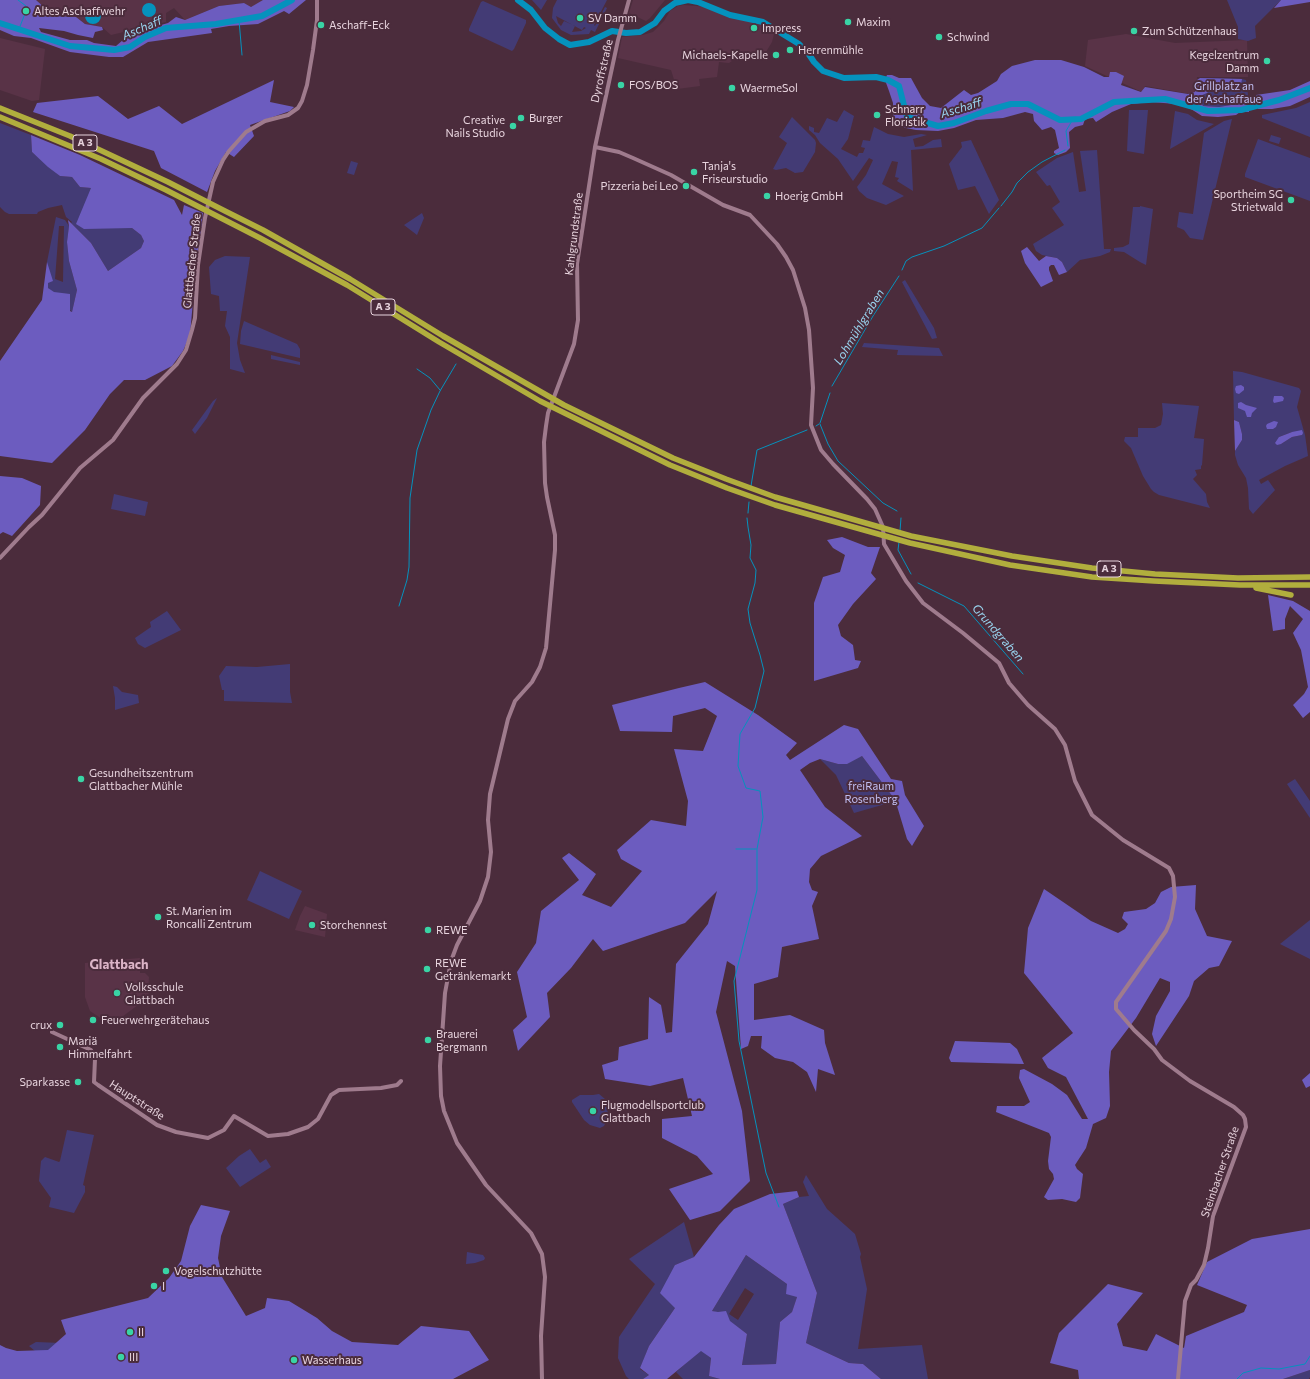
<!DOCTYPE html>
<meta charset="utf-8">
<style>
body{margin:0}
canvas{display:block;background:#4b2c3c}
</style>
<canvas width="1310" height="1379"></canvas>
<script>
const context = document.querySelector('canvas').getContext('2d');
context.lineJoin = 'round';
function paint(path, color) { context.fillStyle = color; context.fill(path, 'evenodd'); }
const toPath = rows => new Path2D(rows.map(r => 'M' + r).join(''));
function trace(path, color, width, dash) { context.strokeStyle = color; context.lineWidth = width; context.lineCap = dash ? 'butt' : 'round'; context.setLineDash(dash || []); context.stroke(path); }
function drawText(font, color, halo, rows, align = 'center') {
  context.font = font + ' Commissioner,sans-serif'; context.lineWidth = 4; context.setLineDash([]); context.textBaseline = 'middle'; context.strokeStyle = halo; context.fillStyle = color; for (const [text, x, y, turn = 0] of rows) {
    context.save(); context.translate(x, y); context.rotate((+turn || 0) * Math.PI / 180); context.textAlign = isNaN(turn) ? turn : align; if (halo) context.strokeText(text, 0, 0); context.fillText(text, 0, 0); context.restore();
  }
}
const built = toPath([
 [36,0,266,0,251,7,244,3,219,6,185,20,174,8,166,13,166,22,111,35,102,27,85,24,76,17,54,16],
 [633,0,665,0,650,18,646,21,629,13],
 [684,5,708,7,728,15,728,17,761,22,775,30,772,42,761,60,747,52,742,54,729,63,719,62,717,77,699,79,700,86,677,89,671,70,618,58,622,37,643,35,653,32,664,21,670,11,678,6],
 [1126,34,1175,43,1247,40,1248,77,1197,77,1196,95,1145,86,1142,92,1085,66,1088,40],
 [0,38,45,49,39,100,32,101,0,90],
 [305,906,327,914,325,937,295,930,300,916],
 [140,958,140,973,145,973,149,977,148,990,150,1000,138,1005,111,1025,90,1011,85,997,85,963]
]);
const green = toPath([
 [532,0,547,0,541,10],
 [557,0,607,0,594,25,595,26,605,7,607,8,595,32,591,30,589,34,571,35,561,30,552,18,553,8],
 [556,16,582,30,584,27,586,28,581,31,572,32,575,26,564,21,561,26,558,23],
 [1227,0,1281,0,1255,26,1256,38,1248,41,1238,39,1238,27],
 [483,1,526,20,526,23,514,49,512,51,469,31,469,29,481,2],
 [1200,78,1242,79,1246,80,1249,102,1219,107,1203,106,1198,97,1207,93],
 [1310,102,1310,137,1262,118,1262,115,1296,108],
 [844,110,854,116,848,139,841,149,857,157,859,153,863,153,865,148,861,147,863,140,870,141,874,127,888,134,904,137,921,134,927,135,913,139,915,147,923,146,933,140,941,139,942,147,911,150,913,191,897,181,899,178,895,177,898,162,892,161,882,184,904,196,886,205,867,198,859,191,857,187,866,175,873,160,869,158,853,181,838,159,820,143,815,135,809,130,809,126,814,128,814,132,819,133,827,118,837,122],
 [1129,110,1148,110,1144,154,1127,151],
 [1175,111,1188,114,1197,120,1214,124,1170,149],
 [792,117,815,140,816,143,815,152,803,172,795,173,786,168,776,170,773,169,787,143,779,137],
 [1232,119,1203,240,1190,238,1184,230,1177,227,1179,212,1193,214,1204,133,1224,121],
 [0,123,31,135,32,152,60,176,72,177,80,187,91,188,111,228,132,228,141,235,144,241,141,248,108,271,91,243,71,223,72,222,66,217,62,205,48,208,38,212,37,214,9,214,5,212,0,207],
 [1271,135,1281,138,1279,144,1269,141],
 [1258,139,1310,158,1310,201,1245,177,1245,174],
 [971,140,999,200,989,214,975,186,958,190,949,164,962,147,961,142],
 [1097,150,1104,249,1111,249,1110,252,1100,256,1080,260,1067,272,1062,262,1057,258,1042,255,1036,251,1033,244,1064,225,1052,208,1060,202,1050,185,1047,186,1036,172,1057,158,1073,152,1079,192,1086,191,1080,151],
 [351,161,358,163,354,175,347,173],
 [1140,206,1153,209,1146,265,1140,262,1124,252,1114,251,1114,248,1123,247,1129,244,1133,207,1140,207],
 [422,213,424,218,417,235,404,225],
 [56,217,65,220,69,226,67,242,69,261,77,290,72,312,48,288,47,262],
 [59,226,64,226,63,282,55,279],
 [225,256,250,257,237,343,240,360,245,373,230,369,230,337,225,326,227,311,220,311,219,296,211,294,209,267,215,260],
 [905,280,934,328,937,338,932,339,902,282],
 [244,321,297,344,300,349,300,358,240,344,241,331],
 [864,343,939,348,943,356,897,355,898,350,862,347],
 [271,355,300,362,300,365,271,359],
 [1233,371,1242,372,1299,388,1301,391,1297,407,1305,435,1308,456,1285,466,1259,480,1261,484,1268,480,1275,490,1253,514,1249,509,1248,488,1246,478,1238,465,1235,455,1235,451,1242,440,1242,434,1239,422,1234,420],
 [1292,432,1302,435,1292,437,1281,444,1279,437],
 [217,398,207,418,195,434,192,430,213,401],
 [1162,403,1199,406,1194,438,1204,439,1202,465,1201,466,1201,469,1195,470,1197,475,1193,479,1206,494,1207,502,1210,508,1159,495,1154,492,1151,489,1143,476,1131,448,1124,441,1125,437,1138,437,1138,428,1155,428,1161,425,1163,414],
 [114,494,148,502,145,516,111,509],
 [167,611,181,630,145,648,138,644,135,638,151,627,150,622],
 [290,664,290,692,292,703,224,701,224,690,222,690,219,676,226,666,257,667],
 [113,686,117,687,122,692,138,695,139,703,115,710,115,698],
 [862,756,896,801,854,813,836,775,820,759,838,764],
 [1295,779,1310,801,1310,818,1287,784],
 [260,871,302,891,289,919,247,900],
 [1310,920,1310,959,1280,944],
 [599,1094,605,1099,608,1106,607,1119,604,1126,600,1128,590,1125,584,1120,572,1102,572,1100,580,1095,593,1095],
 [67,1130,94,1135,83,1185,85,1186,85,1192,74,1213,49,1207,51,1198,39,1181,41,1161,45,1157,59,1162,60,1161],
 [250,1149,260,1163,266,1159,271,1167,240,1187,226,1168,239,1156],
 [806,1175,827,1209,855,1234,861,1254,860,1257,867,1289,858,1349,922,1345,928,1379,881,1379,863,1364,849,1363,806,1343,817,1293,783,1204,799,1197,809,1196,803,1182],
 [684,1222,694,1257,675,1265,675,1308,649,1346,640,1369,649,1375,643,1379,629,1379,626,1376,618,1358,619,1337,655,1284,629,1259],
 [467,1252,483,1255,485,1258,484,1260,475,1263,466,1264],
 [746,1255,787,1284,797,1297,792,1312,780,1322,776,1364,742,1365,747,1334,718,1313,712,1311],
 [745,1288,754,1294,738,1320,729,1314],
 [36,1342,61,1343,62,1355,35,1351,29,1346],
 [701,1350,711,1358,709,1376,720,1379,683,1379,676,1372],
 [1310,1370,1310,1377,1309,1379,1283,1379]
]);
const forest = toPath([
 [0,0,36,0,54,16,76,17,85,24,102,27,103,30,95,32,93,38,78,35,64,31,39,28,41,32,70,40,87,40,94,43,116,46,130,34,168,23,176,17,185,20,219,6,244,3,251,7,263,0,306,0,289,14,284,11,258,24,229,26,211,29,212,33,148,42,123,57,109,57,70,52,31,38,14,36,0,30],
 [1281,0,1310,0,1310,2,1274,8],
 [1035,60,1061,60,1084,67,1104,77,1109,77,1110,72,1116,72,1124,76,1121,85,1141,92,1145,87,1188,94,1195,92,1197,80,1200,78,1242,79,1241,84,1214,86,1207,93,1198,97,1203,106,1219,107,1249,102,1249,112,1240,112,1236,115,1218,117,1202,116,1191,109,1176,104,1151,102,1131,104,1112,112,1096,122,1093,118,1085,119,1083,125,1075,127,1069,132,1070,148,1066,152,1058,155,1054,153,1054,151,1059,148,1055,130,1051,127,1042,130,1034,121,1033,114,1025,112,1003,118,976,120,954,128,938,131,916,130,906,128,895,124,893,115,893,103,889,91,885,80,887,75,892,75,899,78,911,78,922,98,930,106,941,108,964,90,971,95,978,93,997,81,1001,74,1012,66],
 [274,80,270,102,294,107,290,111,250,125,254,136,234,157,226,152,215,171,207,192,161,168,154,151,33,112,37,103,98,96,128,119,159,106,182,124],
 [1310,81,1310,97,1290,106,1272,109,1258,109,1256,95,1290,90],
 [31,135,80,155,174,200,182,215,184,205,203,213,196,266,190,335,183,351,172,366,145,380,124,380,110,394,85,430,52,463,0,456,0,361,42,300,47,262,53,281,48,283,48,288,54,292,70,294,70,311,72,312,77,290,69,261,67,242,69,226,68,220,91,243,108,271,141,248,144,241,141,235,132,228,84,229,76,224,91,188,80,187,72,177,60,176,48,167,32,152],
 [1027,247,1039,261,1046,256,1057,258,1062,262,1067,272,1059,275,1054,265,1051,265,1049,267,1049,270,1053,281,1041,287,1025,263,1021,251],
 [1241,385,1244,387,1244,390,1239,394,1236,393,1235,389,1236,386],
 [1274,396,1282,396,1284,398,1283,401,1274,403,1273,401],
 [1241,402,1246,405,1257,408,1252,413,1251,417,1247,417,1245,411,1238,408,1238,403],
 [1234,420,1239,422,1242,434,1242,440,1235,451],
 [1274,421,1278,422,1276,427,1273,429,1267,429,1266,426,1267,424],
 [1302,430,1303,433,1302,435,1292,437,1281,444,1277,445,1275,443,1279,437,1292,432],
 [0,476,22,478,41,486,40,505,12,536,3,532,0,534],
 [842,537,868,547,880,547,871,573,876,579,853,604,838,625,841,636,853,645,855,660,861,661,858,668,814,681,814,603,823,577,840,572,845,555,833,548,827,540],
 [1268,595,1293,601,1310,611,1310,712,1303,718,1293,705,1304,694,1308,687,1301,650,1293,633,1303,619,1290,606,1285,619,1285,629,1273,631],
 [705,682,758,715,797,743,786,755,790,760,844,725,858,729,891,779,902,781,905,795,924,826,912,846,907,839,897,806,896,801,862,756,847,764,838,764,820,759,810,763,800,770,825,807,862,836,821,856,810,869,809,882,812,890,818,892,812,906,819,939,782,947,778,977,754,984,754,1020,790,1015,824,1030,825,1043,835,1075,818,1069,816,1092,807,1072,793,1062,775,1058,761,1048,762,1036,751,1036,748,1046,741,1049,735,966,727,961,716,1012,742,1111,750,1181,720,1211,690,1220,669,1189,713,1174,697,1156,662,1138,662,1119,692,1116,683,1078,650,1086,605,1079,602,1065,618,1060,619,1047,648,1039,649,997,661,1005,666,1033,672,1032,676,964,708,924,717,891,685,923,603,951,593,939,571,968,547,993,550,1017,518,1051,513,1030,527,1017,517,972,536,943,541,911,579,880,562,858,569,853,596,874,582,895,611,907,642,871,621,859,617,850,651,820,686,826,688,801,674,749,703,751,717,716,705,708,673,716,672,732,620,731,612,705,679,688],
 [1196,885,1195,909,1207,936,1232,941,1219,966,1209,968,1194,981,1189,996,1156,1046,1152,1034,1156,1016,1170,991,1170,982,1160,978,1136,1018,1111,1051,1109,1072,1110,1106,1106,1118,1093,1124,1086,1148,1075,1165,1077,1169,1083,1174,1080,1198,1076,1202,1062,1199,1048,1200,1044,1197,1054,1179,1053,1174,1049,1169,1048,1161,1051,1137,1049,1133,996,1112,997,1106,1024,1106,1030,1102,1019,1078,1020,1070,1024,1069,1052,1084,1067,1095,1082,1119,1088,1119,1066,1077,1048,1068,1042,1058,1073,1033,1024,973,1028,928,1044,889,1091,921,1118,933,1125,929,1128,924,1122,918,1124,912,1146,909,1155,903,1161,892,1171,887],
 [955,1041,1010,1043,1017,1049,1024,1064,951,1062,949,1058],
 [1310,1073,1310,1086,1306,1088,1302,1080],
 [797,1191,799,1197,783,1204,817,1293,806,1343,849,1363,863,1364,881,1379,720,1379,709,1376,711,1358,701,1351,667,1379,643,1379,649,1375,640,1368,649,1346,675,1308,660,1293,675,1265,694,1257,719,1225,734,1209,770,1194],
 [746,1255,787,1284,786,1294,797,1297,792,1312,780,1322,776,1364,742,1365,747,1334,730,1321,726,1311,718,1312,712,1311],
 [201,1205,230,1211,221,1236,218,1258,222,1277,246,1316,265,1308,267,1298,289,1301,317,1318,332,1331,352,1342,398,1345,421,1326,469,1331,489,1360,453,1379,0,1379,0,1345,6,1348,17,1351,48,1350,66,1334,61,1320,148,1298,169,1278,181,1261,190,1226],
 [1310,1229,1310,1370,1283,1379,1079,1379,1078,1370,1050,1363,1059,1333,1108,1284,1143,1293,1117,1324,1123,1346,1147,1351,1156,1334,1184,1348,1186,1336,1244,1312,1247,1305,1197,1285,1207,1262,1252,1239]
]);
const water = toPath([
 '142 10a7 7 0 1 1 14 0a7 7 0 1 1-14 0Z',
 '85 16a8 8 0 1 1 16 0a8 8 0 1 1-16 0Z'
]);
const stream = toPath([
 [18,0,26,6,26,11,19,29],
 [239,20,242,55],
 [1068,146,1066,131,1073,119],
 [1001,206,1012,192,1017,183,1028,172,1042,162,1065,150],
 [902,270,906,261,912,257,944,246,982,228,999,208],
 [417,369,430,378,440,390],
 [832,386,873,316,899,276],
 [820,423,830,393],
 [820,424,828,444,838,461,883,503,897,511],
 [816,426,819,424],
 [751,486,757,450,807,430],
 [748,513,749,502],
 [747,518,748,527,751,545,750,558,756,570,755,583,748,609,750,623,760,655,764,671,755,708,740,734,738,766,746,788,760,791,763,817,757,849,757,890,734,981,739,1041,766,1173,779,1207],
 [900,531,901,518],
 [899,542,898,550,911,574],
 [918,583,964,606,1023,674],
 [399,606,407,580,409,567,410,498,417,450,431,410,440,391,456,364],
 [736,849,756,849],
 [1237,1379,1243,1373,1261,1368,1279,1369,1305,1364,1310,1356]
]);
const river = toPath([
 [518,0,531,10,545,28,559,39,570,45,589,42,612,31,626,33,640,32,655,23,664,11,675,3,688,0,698,2,730,15,763,22,799,44,808,53,814,62,823,71,844,78,876,77,888,80,899,86,907,117,938,126,954,123,986,111,1011,104,1028,104,1060,120,1081,119,1114,102,1165,99,1208,111,1241,110,1279,100,1310,88],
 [0,23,70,46,114,50,130,47,145,37,166,28,216,24,262,16,292,0]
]);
const secondary = toPath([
 [595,147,619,152,633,158,671,175,723,205,750,215,777,244,786,257,793,270,805,308,809,330,813,388,811,425,821,450,833,464,867,499,875,509,883,527,884,544,906,581,923,603,963,633,999,663,1009,683,1028,705,1055,729,1065,745,1075,781,1092,815,1123,840,1169,868,1173,876,1175,897,1171,919,1166,931,1116,1002,1116,1009,1134,1030,1154,1049,1162,1060,1190,1081,1234,1107,1243,1115,1245,1119,1246,1127,1213,1216,1208,1248,1204,1265,1196,1280,1191,1285,1185,1301,1178,1379],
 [0,558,29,527,42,515,80,468,113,440,143,398,177,364,186,350,192,330,195,318,198,265,205,218,213,182,223,160,229,151,246,132,265,121,288,115,298,108,302,101,307,85,313,50,317,20,317,0],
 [52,1032,91,1050,95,1059,94,1082,98,1085,157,1125,176,1132,208,1138,224,1130,234,1116,268,1136,288,1134,308,1127,318,1119,331,1095,339,1090,381,1088,397,1085,401,1081],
 [542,1379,541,1336,545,1277,542,1254,531,1233,486,1185,457,1143,444,1111,441,1096,440,1066,445,993,451,961,457,945,480,901,488,877,491,852,488,820,490,794,508,719,515,701,532,682,540,667,546,648,555,550,555,535,547,497,545,483,544,442,546,426,548,413,574,344,578,320,577,264,595,147,618,40,629,0]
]);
const highway = toPath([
 [0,108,70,136,168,182,225,211,263,230,350,279,443,336,564,405,673,458,726,479,775,497,911,536,1012,556,1092,568,1155,574,1238,578,1310,577],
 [0,117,101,159,166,190,260,238,347,285,439,342,540,401,670,465,727,488,775,505,910,543,1010,565,1092,577,1154,581,1240,585,1310,585],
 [1256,588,1291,595]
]);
const markers = [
 [26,11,4,"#39d4a5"],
 [580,18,4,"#39d4a5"],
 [848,22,4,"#39d4a5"],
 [321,25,4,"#39d4a5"],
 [754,28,4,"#39d4a5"],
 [1134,31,4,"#39d4a5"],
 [939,37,4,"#39d4a5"],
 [790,50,4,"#39d4a5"],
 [776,55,4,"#39d4a5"],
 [1267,61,4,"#39d4a5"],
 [621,85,4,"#39d4a5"],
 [732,88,4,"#39d4a5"],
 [877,115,4,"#39d4a5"],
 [521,118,4,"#39d4a5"],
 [513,126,4,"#39d4a5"],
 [694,172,4,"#39d4a5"],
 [686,186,4,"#39d4a5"],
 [767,196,4,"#39d4a5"],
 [1291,200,4,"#39d4a5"],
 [81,779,4,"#39d4a5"],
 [158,917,4,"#39d4a5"],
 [312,925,4,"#39d4a5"],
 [428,930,4,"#39d4a5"],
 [427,969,4,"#39d4a5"],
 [117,993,4,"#39d4a5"],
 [93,1020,4,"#39d4a5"],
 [60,1025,4,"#39d4a5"],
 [428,1040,4,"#39d4a5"],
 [60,1047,4,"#39d4a5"],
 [78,1082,4,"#39d4a5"],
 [593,1111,4,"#39d4a5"],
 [166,1271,4,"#39d4a5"],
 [154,1286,4,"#39d4a5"],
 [130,1332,4,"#39d4a5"],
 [121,1357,4,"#39d4a5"],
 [294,1360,4,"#39d4a5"]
];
const shields = [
 [85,143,24],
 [383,307,24],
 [1109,569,24]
];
const shieldNames = [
 ["A 3",85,143],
 ["A 3",383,307],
 ["A 3",1109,569]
];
const poiNames = [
 ["Altes Aschaffwehr",34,11],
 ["SV Damm",588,18],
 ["Maxim",856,22],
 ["Aschaff-Eck",329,25],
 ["Impress",762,28],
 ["Zum Schützenhaus",1142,31],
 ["Schwind",947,37],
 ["Herrenmühle",798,50],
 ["Michaels-Kapelle",768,55,"right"],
 ["Kegelzentrum",1259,55,"right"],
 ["Damm",1259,68,"right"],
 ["FOS/BOS",629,85],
 ["WaermeSol",740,88],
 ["Schnarr",885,109],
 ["Floristik",885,122],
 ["Burger",529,118],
 ["Creative",505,120,"right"],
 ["Nails Studio",505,133,"right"],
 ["Tanja's",702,166],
 ["Friseurstudio",702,179],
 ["Pizzeria bei Leo",678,186,"right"],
 ["Sportheim SG",1283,194,"right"],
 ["Strietwald",1283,207,"right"],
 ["Hoerig GmbH",775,196],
 ["Gesundheitszentrum",89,773],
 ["Glattbacher Mühle",89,786],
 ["St. Marien im",166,911],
 ["Roncalli Zentrum",166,924],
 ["Storchennest",320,925],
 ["REWE",436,930],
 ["REWE",435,963],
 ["Getränkemarkt",435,976],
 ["Volksschule",125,987],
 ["Glattbach",125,1000],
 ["Feuerwehrgerätehaus",101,1020],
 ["crux",52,1025,"right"],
 ["Brauerei",436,1034],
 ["Bergmann",436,1047],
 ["Mariä",68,1041],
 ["Himmelfahrt",68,1054],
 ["Sparkasse",70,1082,"right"],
 ["Flugmodellsportclub",601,1105],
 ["Glattbach",601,1118],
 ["Vogelschutzhütte",174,1271],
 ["I",162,1286],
 ["II",138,1332],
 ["III",129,1357],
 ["Wasserhaus",302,1360]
];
const streetNames = [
 ["Dyroffstraße",602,71,-77],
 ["Kahlgrundstraße",574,234,-83],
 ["Glattbacher Straße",192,261,-84],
 ["Hauptstraße",137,1100,33],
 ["Steinbacher Straße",1220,1172,-71]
];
const parkNames = [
 ["Grillplatz an",1224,86],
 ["der Aschaffaue",1224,99],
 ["freiRaum",871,786],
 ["Rosenberg",871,799]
];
const waterNames = [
 ["Aschaff",142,28,-23],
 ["Aschaff",961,108,-17],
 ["Lohmühlgraben",859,327,-59],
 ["Grundgraben",998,633,49]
];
const quarterNames = [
 ["Glattbach",119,965]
];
paint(built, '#593347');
paint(green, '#433b75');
paint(forest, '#6c5cbf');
paint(water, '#0592bd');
trace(stream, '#0592bd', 1);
trace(river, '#0592bd', 6);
trace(secondary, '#9f7b8d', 4);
trace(highway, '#b1ae3d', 5.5);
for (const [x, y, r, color] of markers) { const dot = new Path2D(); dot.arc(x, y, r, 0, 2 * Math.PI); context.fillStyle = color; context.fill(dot); trace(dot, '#4b2c3c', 1.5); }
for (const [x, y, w] of shields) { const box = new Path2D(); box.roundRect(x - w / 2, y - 8, w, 16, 3); context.fillStyle = '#4b2c3c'; context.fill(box); trace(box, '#e8d4de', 1); }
drawText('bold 10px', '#e8d4de', null, shieldNames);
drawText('11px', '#e8d4de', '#4b2c3c', poiNames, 'left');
drawText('11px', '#e8d4de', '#4b2c3c', streetNames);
drawText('11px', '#c0bdf0', '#4b2c3c', parkNames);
drawText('italic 12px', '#99d4ef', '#4b2c3c', waterNames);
drawText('bold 13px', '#dcb4c7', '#4b2c3c', quarterNames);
</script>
